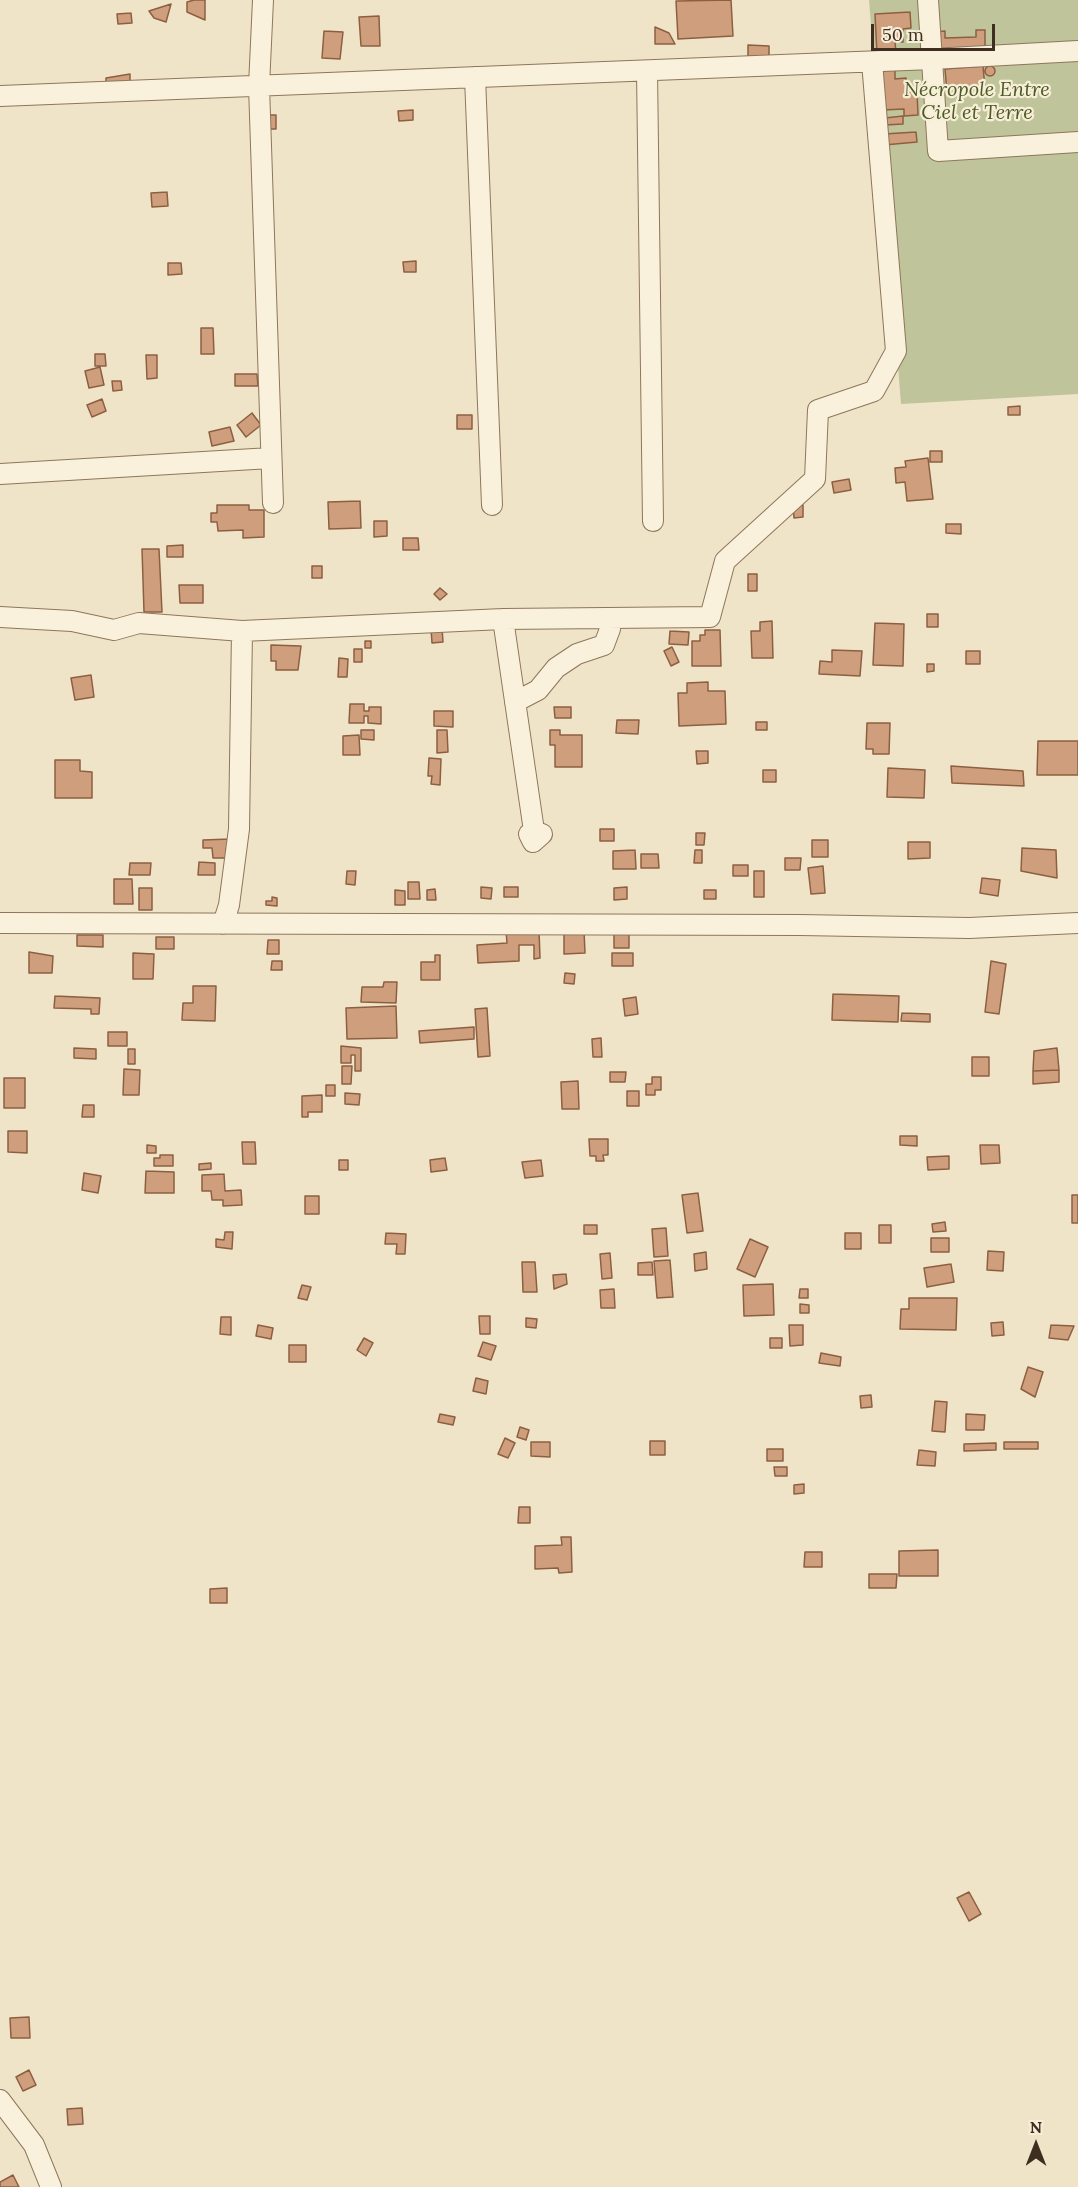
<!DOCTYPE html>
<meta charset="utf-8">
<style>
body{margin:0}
#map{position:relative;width:1078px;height:2187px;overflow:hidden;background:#f0e4c8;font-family:Lora,serif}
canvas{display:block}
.north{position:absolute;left:1006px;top:2115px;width:60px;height:60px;-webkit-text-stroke:4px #f7eed8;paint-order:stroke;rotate:0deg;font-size:16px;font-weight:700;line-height:24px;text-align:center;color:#3d2e20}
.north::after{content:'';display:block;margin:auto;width:21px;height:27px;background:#3d2e20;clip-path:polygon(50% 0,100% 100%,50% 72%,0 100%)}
.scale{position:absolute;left:871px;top:24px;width:124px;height:27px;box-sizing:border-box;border:3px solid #3d2e20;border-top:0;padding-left:8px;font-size:18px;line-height:21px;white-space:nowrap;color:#3d2e20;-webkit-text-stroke:4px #f7eed8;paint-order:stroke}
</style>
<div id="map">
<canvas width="1078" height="2187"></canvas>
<div class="north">N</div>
<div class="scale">50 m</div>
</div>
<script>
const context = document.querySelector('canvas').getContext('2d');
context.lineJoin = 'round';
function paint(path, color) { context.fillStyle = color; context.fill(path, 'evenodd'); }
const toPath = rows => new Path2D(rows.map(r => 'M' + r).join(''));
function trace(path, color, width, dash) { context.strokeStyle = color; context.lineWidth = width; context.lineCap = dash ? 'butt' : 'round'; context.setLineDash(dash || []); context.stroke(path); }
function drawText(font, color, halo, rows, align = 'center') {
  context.font = font + ' Lora,serif'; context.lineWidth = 4.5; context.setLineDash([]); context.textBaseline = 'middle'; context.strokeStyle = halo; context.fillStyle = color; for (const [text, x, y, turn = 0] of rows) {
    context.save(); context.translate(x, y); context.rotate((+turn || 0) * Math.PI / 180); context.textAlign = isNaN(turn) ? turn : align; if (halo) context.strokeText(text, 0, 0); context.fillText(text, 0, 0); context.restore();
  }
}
const cemetery = toPath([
 [869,0,1078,0,1078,394,901,404]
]);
const building = toPath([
 [194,0,205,0,205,20,187,12,187,2,194,0],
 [731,0,733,36,678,39,676,1,731,0],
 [171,4,166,22,154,18,149,11,171,4],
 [910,12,911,28,903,29,903,42,895,42,896,53,877,54,875,14,910,12],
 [131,13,132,23,118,24,117,14,131,13],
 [379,16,380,46,361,46,359,17,379,16],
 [655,27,669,33,675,44,655,44,655,27],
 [976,30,985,30,985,48,936,49,936,32,945,31,945,38,976,37,976,30],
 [324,31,343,32,340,59,322,58,324,31],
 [748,45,769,46,769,57,748,56,748,45],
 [983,66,985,89,947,92,945,69,983,66],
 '985 71a5 5 0 1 1 10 0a5 5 0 1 1-10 0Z',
 [895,70,895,79,906,78,907,92,917,92,918,115,904,116,904,109,882,110,880,71,895,70],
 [130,74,130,89,106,90,106,78,130,74],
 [413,110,413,120,399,121,398,111,413,110],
 [267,115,276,115,276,129,268,129,267,115],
 [903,116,903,124,885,125,885,118,903,116],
 [916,132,917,142,884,145,884,134,916,132],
 [167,192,168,206,152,207,151,193,167,192],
 [416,261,416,272,404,272,403,262,416,261],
 [168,263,181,263,182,274,168,275,168,263],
 [201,328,213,328,214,354,201,354,201,328],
 [95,354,105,354,106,366,95,366,95,354],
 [146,355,157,355,157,378,147,379,146,355],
 [100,367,104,385,89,388,85,371,100,367],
 [235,374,257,374,258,386,235,386,235,374],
 [112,381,121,381,122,390,113,391,112,381],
 [102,399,106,411,92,417,87,405,102,399],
 [1020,406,1020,415,1008,415,1008,407,1020,406],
 [252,413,261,425,246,437,237,425,252,413],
 [457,415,472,415,472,429,457,429,457,415],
 [230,427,234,441,212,446,209,432,230,427],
 [930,451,942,451,942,462,930,462,930,451],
 [928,458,933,499,907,501,905,482,896,483,895,468,906,467,905,461,928,458],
 [849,479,851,490,834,493,832,482,849,479],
 [360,501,361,528,329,529,328,502,360,501],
 [217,505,249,505,249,510,264,510,264,537,243,538,243,530,218,531,217,522,211,522,211,513,217,513,217,505],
 [793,505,803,505,803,517,794,518,793,505],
 [374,521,387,521,387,536,374,537,374,521],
 [946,524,961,524,961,534,946,533,946,524],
 [403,538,418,538,419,550,403,550,403,538],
 [183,545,183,557,167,557,167,546,183,545],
 [142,549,159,549,162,612,144,612,142,549],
 [312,566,322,566,322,578,312,578,312,566],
 [748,574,757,574,757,591,748,591,748,574],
 [179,585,203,585,203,603,180,603,179,585],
 [440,588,447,594,440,600,434,594,440,588],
 [927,614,938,614,938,627,927,627,927,614],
 [772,621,773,658,752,658,751,631,760,631,760,622,772,621],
 [875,623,904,624,903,666,873,665,875,623],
 [442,628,443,642,432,643,431,629,442,628],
 [705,630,720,630,721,666,692,666,692,641,700,641,700,635,705,635,705,630],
 [670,631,689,632,688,645,669,644,670,631],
 [365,641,371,641,371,648,365,648,365,641],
 [271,645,301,646,298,670,276,670,276,661,271,661,271,645],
 [672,647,679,662,671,666,664,651,672,647],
 [354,649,362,649,362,662,354,662,354,649],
 [832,650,862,651,860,676,819,674,820,661,832,662,832,650],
 [966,651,980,651,980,664,966,664,966,651],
 [339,658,348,659,347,677,338,677,339,658],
 [927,664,934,664,934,671,927,672,927,664],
 [91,675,94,697,75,700,71,678,91,675],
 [708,682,708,691,725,691,726,724,679,726,678,693,687,693,687,683,708,682],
 [350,704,364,704,364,711,369,711,369,707,381,707,381,724,368,723,368,716,364,716,364,723,349,723,350,704],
 [554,707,571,707,571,718,555,718,554,707],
 [434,711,453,711,453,727,434,726,434,711],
 [617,720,639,720,638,734,616,733,617,720],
 [756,722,767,722,767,730,756,730,756,722],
 [867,723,890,723,889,754,873,754,873,749,866,749,867,723],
 [361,730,374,730,374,740,361,739,361,730],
 [437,730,447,730,448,752,437,753,437,730],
 [550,730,560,730,560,735,582,735,582,767,555,767,555,745,550,745,550,730],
 [359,735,360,755,343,755,343,736,359,735],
 [1038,741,1078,741,1078,775,1037,775,1038,741],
 [696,751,708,751,708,763,697,764,696,751],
 [429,758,441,759,440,785,431,784,432,776,428,776,429,758],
 [55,760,80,760,80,771,92,772,92,798,55,798,55,760],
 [951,766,1023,771,1024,786,952,783,951,766],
 [888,768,925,770,924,798,887,797,888,768],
 [763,770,776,770,776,782,763,782,763,770],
 [600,829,614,829,614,841,600,841,600,829],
 [696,833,705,833,704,845,696,845,696,833],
 [231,839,232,849,226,849,226,858,213,858,212,848,203,848,203,840,231,839],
 [812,840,828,840,828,857,812,857,812,840],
 [908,842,930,842,930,858,908,859,908,842],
 [1022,848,1056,850,1057,878,1021,871,1022,848],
 [635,850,636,869,613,869,613,851,635,850],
 [695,850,702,850,702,863,694,863,695,850],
 [641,854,658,854,659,868,641,868,641,854],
 [785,858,801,858,800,870,785,870,785,858],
 [199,862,215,863,215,875,198,875,199,862],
 [130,863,151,863,150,875,129,875,130,863],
 [733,865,748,865,748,876,733,876,733,865],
 [823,866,825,893,811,894,808,868,823,866],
 [347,871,356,871,355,885,346,884,347,871],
 [754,871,764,871,764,897,754,897,754,871],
 [982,878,1000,880,998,896,980,893,982,878],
 [114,879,132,879,133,904,114,904,114,879],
 [408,882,419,882,420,899,408,899,408,882],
 [481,887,492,888,491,899,481,898,481,887],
 [504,887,518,887,518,897,504,897,504,887],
 [627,887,627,899,614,900,614,888,627,887],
 [139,888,152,888,152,910,139,910,139,888],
 [435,889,436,900,427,900,427,890,435,889],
 [395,890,405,891,405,905,395,905,395,890],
 [704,890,716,890,716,899,704,899,704,890],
 [272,897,277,898,277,906,266,905,266,901,272,901,272,897],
 [539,930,540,958,534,959,534,945,519,945,519,961,478,963,477,945,507,943,506,931,539,930],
 [584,930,585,953,564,954,564,931,584,930],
 [614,932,629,932,629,948,614,948,614,932],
 [77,935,103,935,103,947,77,946,77,935],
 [156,937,174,937,174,949,156,949,156,937],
 [268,940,279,940,279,954,267,954,268,940],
 [29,952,53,956,52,973,29,973,29,952],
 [133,953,154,954,153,979,133,979,133,953],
 [612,953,633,953,633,966,612,966,612,953],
 [435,955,440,955,440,980,421,980,421,962,435,962,435,955],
 [272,961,282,961,282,970,271,970,272,961],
 [991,961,1006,964,999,1014,985,1012,991,961],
 [565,973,575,974,574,984,564,983,565,973],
 [384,982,397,982,396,1003,361,1002,362,987,383,987,384,982],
 [193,986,216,986,215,1021,182,1020,183,1003,193,1003,193,986],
 [833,994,899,996,898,1022,832,1020,833,994],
 [55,996,100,998,99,1014,91,1014,91,1009,54,1008,55,996],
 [636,997,638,1014,625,1016,623,999,636,997],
 [396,1006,397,1038,347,1039,346,1008,396,1006],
 [487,1008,490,1056,478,1057,475,1009,487,1008],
 [902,1013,930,1014,930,1022,901,1021,902,1013],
 [474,1027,474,1039,420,1043,419,1031,474,1027],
 [108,1032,127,1032,127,1046,108,1046,108,1032],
 [601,1038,602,1057,593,1057,592,1039,601,1038],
 [341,1046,361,1048,361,1071,355,1071,355,1055,351,1055,351,1063,341,1063,341,1046],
 [74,1048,96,1049,96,1059,74,1058,74,1048],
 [1057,1048,1059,1070,1033,1071,1034,1051,1057,1048],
 [128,1049,135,1049,135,1064,128,1064,128,1049],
 [972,1057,989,1057,989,1076,972,1076,972,1057],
 [342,1066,352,1066,351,1084,342,1084,342,1066],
 [124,1069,140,1070,139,1095,123,1095,124,1069],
 [1059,1070,1059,1082,1033,1084,1033,1071,1059,1070],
 [610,1072,626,1072,625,1082,610,1082,610,1072],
 [652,1077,661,1077,661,1090,655,1090,655,1095,646,1095,646,1084,652,1084,652,1077],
 [4,1078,25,1078,25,1108,4,1108,4,1078],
 [578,1081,579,1109,562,1109,561,1082,578,1081],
 [326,1085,335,1085,335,1096,326,1096,326,1085],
 [627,1091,639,1091,639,1106,627,1106,627,1091],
 [345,1093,360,1094,359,1105,345,1104,345,1093],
 [322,1095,322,1112,308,1112,308,1117,302,1117,302,1096,322,1095],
 [83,1105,94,1105,94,1117,82,1117,83,1105],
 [8,1131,27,1131,27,1153,8,1152,8,1131],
 [900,1136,917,1136,917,1146,900,1145,900,1136],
 [589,1139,608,1139,608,1155,603,1155,604,1161,596,1161,596,1156,590,1156,589,1139],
 [242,1142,255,1142,256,1164,243,1164,242,1142],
 [147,1145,156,1146,156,1153,147,1153,147,1145],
 [980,1145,999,1145,1000,1163,981,1164,980,1145],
 [160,1155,173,1155,173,1166,154,1166,154,1158,160,1158,160,1155],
 [949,1156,949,1169,928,1170,927,1157,949,1156],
 [445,1158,447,1170,431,1172,430,1160,445,1158],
 [339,1160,348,1160,348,1170,339,1170,339,1160],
 [541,1160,543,1176,525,1178,522,1162,541,1160],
 [211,1163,211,1169,199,1170,199,1164,211,1163],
 [146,1171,174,1172,174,1193,145,1193,146,1171],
 [84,1173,101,1176,98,1193,82,1190,84,1173],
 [224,1174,225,1191,241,1190,242,1205,223,1206,223,1200,212,1200,211,1191,202,1191,202,1175,224,1174],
 [698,1193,703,1231,687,1233,682,1195,698,1193],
 [1072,1195,1078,1195,1078,1223,1072,1223,1072,1195],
 [305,1196,319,1196,319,1214,305,1214,305,1196],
 [945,1222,946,1231,933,1232,932,1224,945,1222],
 [584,1225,597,1225,597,1234,584,1234,584,1225],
 [879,1225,891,1225,891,1243,879,1243,879,1225],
 [666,1228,668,1256,654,1257,652,1229,666,1228],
 [225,1232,233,1232,232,1249,216,1247,216,1239,224,1240,225,1232],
 [386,1233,406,1234,405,1254,396,1254,397,1244,385,1244,386,1233],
 [845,1233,861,1233,861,1249,845,1249,845,1233],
 [931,1238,949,1238,949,1252,931,1252,931,1238],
 [750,1239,768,1247,755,1277,737,1269,750,1239],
 [988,1251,1004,1252,1003,1271,987,1270,988,1251],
 [706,1252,707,1269,695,1271,694,1254,706,1252],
 [610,1253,612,1278,602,1279,600,1254,610,1253],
 [670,1260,673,1297,657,1298,654,1261,670,1260],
 [522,1262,535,1262,537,1292,523,1292,522,1262],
 [652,1262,653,1275,638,1275,638,1263,652,1262],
 [951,1264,954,1282,927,1287,924,1268,951,1264],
 [566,1274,567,1284,554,1289,553,1275,566,1274],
 [773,1284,774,1315,744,1316,743,1285,773,1284],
 [302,1285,311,1287,307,1300,298,1298,302,1285],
 [614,1289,615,1308,601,1308,600,1290,614,1289],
 [800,1289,808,1289,808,1298,799,1298,800,1289],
 [909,1298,957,1298,956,1330,900,1329,901,1309,909,1309,909,1298],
 [800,1304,809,1305,809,1313,800,1313,800,1304],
 [479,1316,490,1316,490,1334,480,1334,479,1316],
 [221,1317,231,1317,231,1335,220,1334,221,1317],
 [526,1318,537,1319,536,1328,526,1327,526,1318],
 [1003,1322,1004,1335,992,1336,991,1323,1003,1322],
 [258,1325,273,1328,271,1339,256,1336,258,1325],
 [789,1325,803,1325,803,1345,790,1346,789,1325],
 [1051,1325,1074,1326,1068,1340,1049,1338,1051,1325],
 [364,1338,373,1343,366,1356,357,1350,364,1338],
 [770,1338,782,1338,782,1348,770,1348,770,1338],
 [483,1342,496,1346,491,1360,478,1356,483,1342],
 [289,1345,306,1345,306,1362,289,1362,289,1345],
 [821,1353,841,1357,840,1366,819,1363,821,1353],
 [1028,1367,1043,1372,1035,1397,1021,1389,1028,1367],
 [476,1378,488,1381,486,1394,473,1391,476,1378],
 [871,1395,872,1407,861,1408,860,1396,871,1395],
 [935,1401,947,1402,945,1432,932,1431,935,1401],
 [440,1414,455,1417,453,1425,438,1422,440,1414],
 [966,1414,985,1415,984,1430,966,1430,966,1414],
 [520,1427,529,1430,526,1440,517,1437,520,1427],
 [505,1438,515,1443,508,1458,498,1454,505,1438],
 [650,1441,665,1441,665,1455,650,1455,650,1441],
 [531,1442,550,1442,550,1457,531,1456,531,1442],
 [1004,1442,1038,1442,1038,1449,1004,1449,1004,1442],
 [996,1443,996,1450,964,1451,964,1444,996,1443],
 [767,1449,783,1449,783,1461,767,1461,767,1449],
 [919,1450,936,1452,935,1466,917,1465,919,1450],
 [774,1467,787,1467,787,1476,775,1476,774,1467],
 [804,1484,804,1493,794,1494,794,1485,804,1484],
 [519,1507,530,1507,530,1523,518,1523,519,1507],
 [561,1537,571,1537,572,1572,559,1573,558,1568,535,1569,535,1546,562,1545,561,1537],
 [938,1550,938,1576,899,1576,899,1551,938,1550],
 [805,1552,822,1552,822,1567,804,1567,805,1552],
 [869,1574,897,1574,896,1588,869,1588,869,1574],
 [227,1588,227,1603,210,1603,210,1589,227,1588],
 [969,1892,981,1914,969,1921,957,1898,969,1892],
 [29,2017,30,2038,11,2038,10,2018,29,2017],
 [29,2070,36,2085,23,2091,16,2077,29,2070],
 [82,2108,83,2124,68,2125,67,2109,82,2108],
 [13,2175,19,2187,0,2187,0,2182,13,2175]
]);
const minor = toPath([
 [263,0,259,86,273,503],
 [928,0,938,151,1078,142],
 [647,71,653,521],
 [475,77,492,505],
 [0,96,932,59,1078,51],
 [0,474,271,458],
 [0,617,72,621,114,630,139,623,242,631,503,619,710,617,725,561,815,479,818,410,874,391,896,351,872,62],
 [503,619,534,831,529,834,533,842,542,834,534,831],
 [515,702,538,690,556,668,577,654,604,645,610,629,610,618],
 [0,923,800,925,969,928,1078,923],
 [223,924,229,905,239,829,242,631],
 [0,2100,34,2145,51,2187]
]);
const parkNames = [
 ["Nécropole Entre",977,90],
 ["Ciel et Terre",977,113]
];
paint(cemetery, '#bfc49a');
paint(building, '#cf9f7d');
trace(building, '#8d5f41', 1.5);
trace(minor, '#8d765c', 22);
trace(minor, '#faf1dc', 20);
drawText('italic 20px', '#4d5a26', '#f7eed8', parkNames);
</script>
